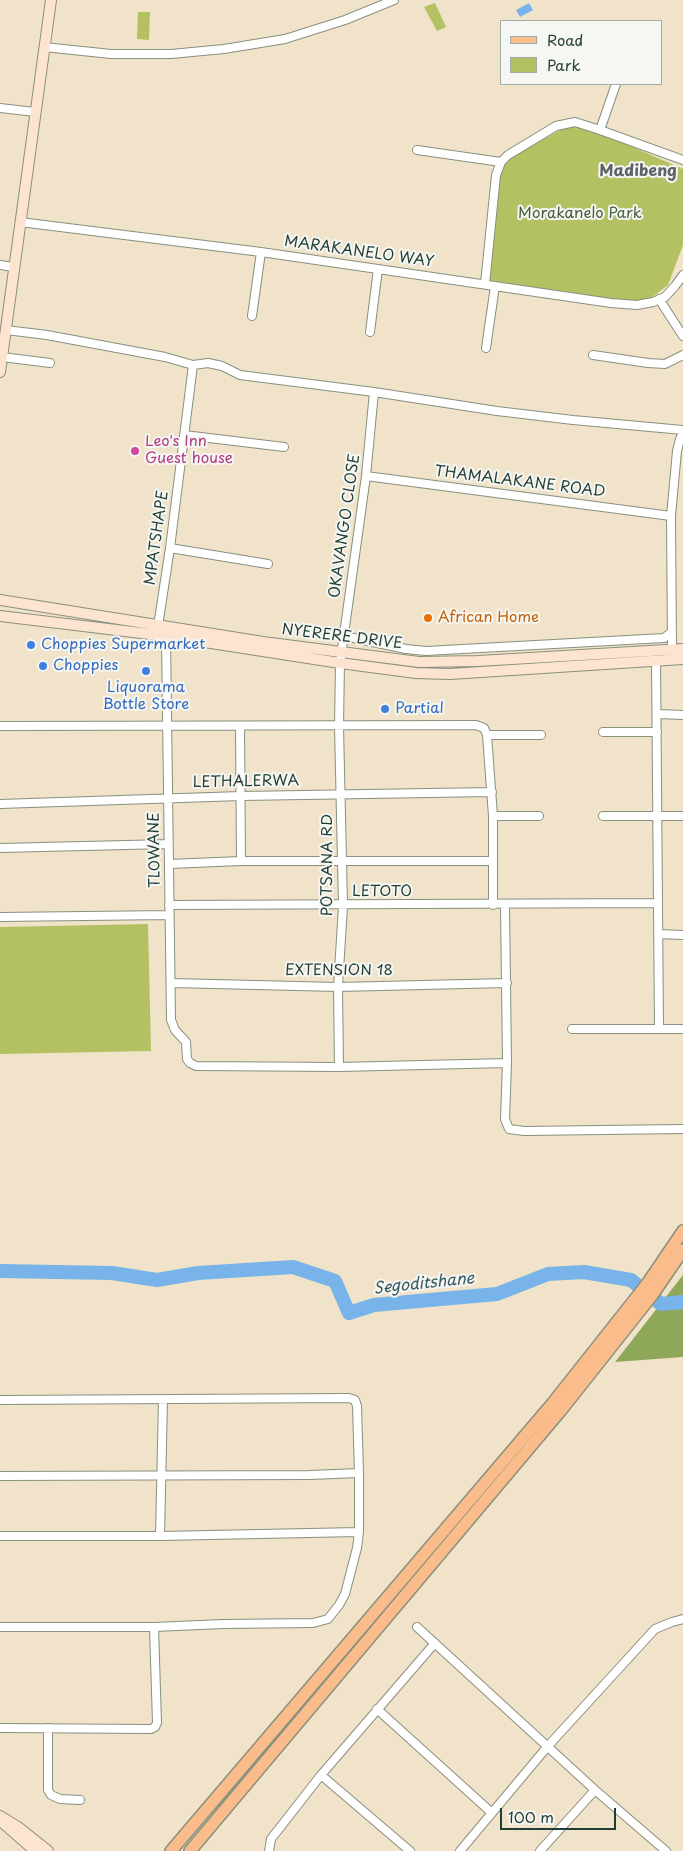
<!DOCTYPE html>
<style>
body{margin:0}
#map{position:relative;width:683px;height:1851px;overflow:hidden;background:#f0e3c9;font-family:"Playpen Sans",sans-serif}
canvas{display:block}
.legend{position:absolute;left:500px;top:20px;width:162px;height:65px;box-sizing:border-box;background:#f6f6f2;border:1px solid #a0aca6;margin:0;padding:6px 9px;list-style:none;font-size:15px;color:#1f3d34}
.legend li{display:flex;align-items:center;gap:10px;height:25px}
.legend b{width:25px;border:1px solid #a0aca6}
.scale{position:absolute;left:500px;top:1808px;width:116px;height:22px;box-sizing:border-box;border:2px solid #1f3d34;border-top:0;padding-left:6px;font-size:15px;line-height:18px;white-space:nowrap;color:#1f3d34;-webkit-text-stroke:4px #f6f6f2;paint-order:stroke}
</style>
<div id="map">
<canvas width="683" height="1851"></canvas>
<ul class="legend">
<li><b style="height:6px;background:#fabc8b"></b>Road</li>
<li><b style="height:14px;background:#b3c163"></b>Park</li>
</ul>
<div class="scale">100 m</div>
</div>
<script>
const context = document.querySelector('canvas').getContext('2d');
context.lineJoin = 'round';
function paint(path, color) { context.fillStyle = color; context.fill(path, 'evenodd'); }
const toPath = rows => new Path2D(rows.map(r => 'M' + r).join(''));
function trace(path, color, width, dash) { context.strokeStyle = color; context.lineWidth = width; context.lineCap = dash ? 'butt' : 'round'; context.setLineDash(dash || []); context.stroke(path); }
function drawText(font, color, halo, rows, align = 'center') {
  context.font = font + ' "Playpen Sans",sans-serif'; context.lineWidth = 4; context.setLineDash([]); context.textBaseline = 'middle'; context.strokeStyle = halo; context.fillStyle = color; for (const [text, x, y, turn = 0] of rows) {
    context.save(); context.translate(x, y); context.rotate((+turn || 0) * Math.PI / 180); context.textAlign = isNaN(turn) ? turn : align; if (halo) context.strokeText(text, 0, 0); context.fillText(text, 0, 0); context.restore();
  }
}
const green = toPath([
 [435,3,446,27,437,31,424,7],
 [138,12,150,12,149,40,137,39],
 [575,122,683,169,683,245,668,285,651,298,637,305,485,284,501,162],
 [148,924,151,1051,0,1054,0,927]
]);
const forest = toPath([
 [683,1275,683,1357,615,1362]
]);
const water = toPath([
 [529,3,533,10,520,17,516,10]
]);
const river = toPath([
 [0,1271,112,1273,157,1280,198,1273,293,1267,335,1281,349,1313,374,1305,497,1294,548,1274,584,1272,631,1280,661,1304,683,1302]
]);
const street = toPath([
 [44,47,111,54,171,54,224,49,285,39,345,20,394,0],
 [0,108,35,112],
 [600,130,616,84],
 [417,150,501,162],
 [20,222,261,252,611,303,637,305,653,302,665,297,675,286,683,275],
 [0,265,14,267],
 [485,284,496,175,501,162,508,155,556,126,575,122,600,130,683,160],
 [659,299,683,336],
 [252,316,261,252],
 [6,330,47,335,165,357,193,365,208,363,222,366,240,375,374,392,497,411,573,420,683,430],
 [370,332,378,269],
 [486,348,495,286],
 [593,355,648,363,665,364,683,355],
 [2,357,50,363],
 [184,435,284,447],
 [366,476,671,516],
 [170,548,268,564],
 [158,626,170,548,193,365],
 [166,636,171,1020,175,1030,186,1042,187,1059,190,1063,196,1066,339,1067,507,1063],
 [344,636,406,649,426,651,664,638,672,632],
 [672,649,671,516,677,451,680,439,683,433],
 [656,660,659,1029],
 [658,714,683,715],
 [0,726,476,725,484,728,487,735,493,816,493,905],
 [240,726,241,861],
 [603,732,657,732],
 [487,735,541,735],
 [0,804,241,796,492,792],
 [493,816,539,816],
 [603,816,683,816],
 [0,848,168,844],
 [169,864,241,861,493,861],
 [169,905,657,903],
 [505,905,507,1063,505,1119,509,1129,524,1131,683,1129],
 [0,917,169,915],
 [658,934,683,935],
 [172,983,338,987,507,983],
 [572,1029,683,1029],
 [339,1067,338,987,343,906,339,726,340,663,366,476,374,392],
 [0,1400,349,1398,355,1400,357,1406,359,1473,310,1475,0,1476],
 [0,1536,160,1536,359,1532],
 [160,1536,163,1399],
 [0,1627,154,1627,157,1723,155,1727,151,1729,0,1728],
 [154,1627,223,1624,313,1623,328,1619,339,1605,345,1594,357,1548,359,1532,359,1473],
 [417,1627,595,1790,666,1851],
 [377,1709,492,1813],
 [48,1728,48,1790,51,1795,60,1799,80,1800],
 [321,1775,410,1851],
 [269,1851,271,1839,321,1775,435,1643],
 [460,1851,548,1746,655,1629,672,1622,683,1619],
 [540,1851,595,1790]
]);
const secondary = toPath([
 [0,372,51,0],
 [0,600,263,642,419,662,478,661,683,649],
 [0,616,166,636,340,663,416,673,450,674,683,659],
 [0,1816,18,1827,48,1851],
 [2,1822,35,1851]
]);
const primary = toPath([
 [171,1851,552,1404,647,1284,683,1231],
 [190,1851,562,1409,653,1294,683,1250]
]);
const markers = [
 [135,451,5,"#d1479c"],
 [428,618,5,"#e8710a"],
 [31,645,5,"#3f7fe0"],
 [43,666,5,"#3f7fe0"],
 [146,671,5,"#3f7fe0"],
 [385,709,5,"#3f7fe0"]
];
const parkNames = [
 ["Morakanelo Park",580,214]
];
const streetNames = [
 ["MARAKANELO WAY",359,252,8],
 ["THAMALAKANE ROAD",520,482,7],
 ["OKAVANGO CLOSE",345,526,-82],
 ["MPATSHAPE",157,538,-82],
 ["NYERERE DRIVE",342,637,7],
 ["LETHALERWA",246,782,-1],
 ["TLOWANE",155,850,-91],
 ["POTSANA RD",328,865,-90],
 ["LETOTO",382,892],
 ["EXTENSION 18",339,971]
];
const hotelNames = [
 ["Leo's Inn",145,442],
 ["Guest house",145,459]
];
const foodNames = [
 ["African Home",438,618]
];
const shopNames = [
 ["Choppies Supermarket",41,645],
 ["Choppies",53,666],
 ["Liquorama",146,688,"center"],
 ["Bottle Store",146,705,"center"],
 ["Partial",395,709]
];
const neighbourhoodNames = [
 ["Madibeng",638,172]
];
const waterNames = [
 ["Segoditshane",424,1284,-6]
];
paint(green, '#b3c163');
paint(forest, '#8ea759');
paint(water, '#78b3e9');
trace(river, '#78b3e9', 14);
trace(street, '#88907e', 10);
trace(secondary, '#88907e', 12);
trace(primary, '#88907e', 14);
trace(street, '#fff', 8);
trace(secondary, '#fde4d1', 10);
trace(primary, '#fabc8b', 11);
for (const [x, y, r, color] of markers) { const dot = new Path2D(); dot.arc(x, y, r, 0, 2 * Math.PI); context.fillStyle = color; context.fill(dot); trace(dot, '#f6f6f2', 2); }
drawText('15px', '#445e40', '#f6f6f2', parkNames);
drawText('15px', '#1f3d34', '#f6f6f2', streetNames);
drawText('15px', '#b23c85', '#f6f6f2', hotelNames, 'left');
drawText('15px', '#c56008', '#f6f6f2', foodNames, 'left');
drawText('15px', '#366cbe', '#f6f6f2', shopNames, 'left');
drawText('bold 16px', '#5c636b', '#f6f6f2', neighbourhoodNames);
drawText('italic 16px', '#355a61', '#f6f6f2', waterNames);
</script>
